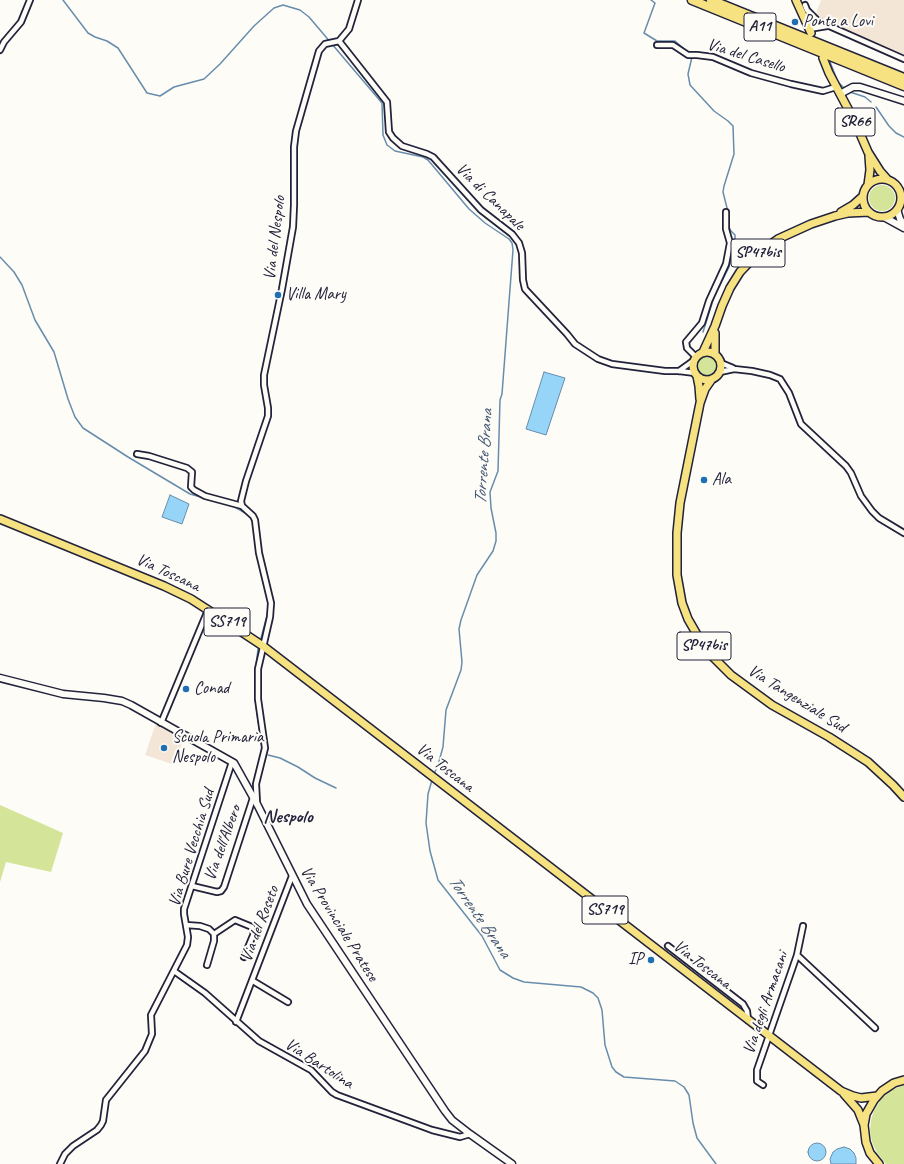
<!DOCTYPE html>
<style>
body{margin:0}
canvas{display:block;background:#fdfcf7}
</style>
<canvas width="904" height="1164"></canvas>
<script>
const context = document.querySelector('canvas').getContext('2d');
context.lineJoin = 'round';
function paint(path, color) { context.fillStyle = color; context.fill(path, 'evenodd'); }
const toPath = rows => new Path2D(rows.map(r => 'M' + r).join(''));
function trace(path, color, width, dash) { context.strokeStyle = color; context.lineWidth = width; context.lineCap = dash ? 'butt' : 'round'; context.setLineDash(dash || []); context.stroke(path); }
function drawText(font, color, halo, rows, align = 'center') {
  context.font = font + ' Caveat,sans-serif'; context.lineWidth = 4; context.setLineDash([]); context.textBaseline = 'middle'; context.strokeStyle = halo; context.fillStyle = color; for (const [text, x, y, turn = 0] of rows) {
    context.save(); context.translate(x, y); context.rotate((+turn || 0) * Math.PI / 180); context.textAlign = isNaN(turn) ? turn : align; if (halo) context.strokeText(text, 0, 0); context.fillText(text, 0, 0); context.restore();
  }
}
const built = toPath([
 [821,0,904,0,904,56,839,28,815,16],
 [156,723,183,740,175,765,145,755]
]);
const green = toPath([
 '869 198a13 13 0 1 1 26 0a13 13 0 1 1-26 0Z',
 '697 366a10 10 0 1 1 20 0a10 10 0 1 1-20 0Z',
 [0,805,63,833,51,872,6,862,0,882],
 [904,1085,904,1164,886,1164,877,1153,872,1142,870,1131,871,1120,874,1111,881,1099,890,1091]
]);
const water = toPath([
 [544,372,565,378,546,435,526,429,544,372],
 [170,495,189,504,182,524,162,517,170,495],
 '808 1152a9 9 0 1 1 18 0a9 9 0 1 1-18 0Z',
 [844,1147,850,1149,854,1153,856,1158,856,1164,831,1164,830,1159,833,1152,837,1149,844,1147]
]);
const stream = toPath([
 [63,0,88,33,95,37,107,41,118,48,147,93,160,96,174,87,204,79,220,64,254,26,274,8,283,5,300,10,309,17,382,103,383,135,387,145,395,151,423,157,428,160,469,209,485,223,509,239,512,243,513,250,509,302,502,394,500,400,498,471,490,492,491,508,496,533,496,541,493,551,477,575,461,620,459,629,462,662,461,670,446,710,443,747,438,765,434,774],
 [651,0,655,3,644,33,657,41,675,41,690,54,692,57,688,74,690,85,714,111,728,121,733,126,734,154,724,186,723,192,728,212,728,225,731,231,735,235,735,240,729,267,714,297,703,332],
 [830,62,838,82,845,89],
 [850,92,865,97,871,102],
 [876,107,889,126,896,133,904,137],
 [0,257,14,272,22,285,35,320,54,352,68,399,75,417,83,428,128,457,190,494,233,506,247,514,252,519,254,527],
 [257,553,268,600,268,612,261,638],
 [258,649,255,674,255,699,262,748],
 [268,755,280,758,298,767,315,778,336,788],
 [432,780,428,794,426,823,430,851,438,880,482,936,500,970,513,978,524,982,581,987,593,993,598,998,602,1010,605,1045,612,1067,616,1072,624,1077,675,1081,684,1087,689,1095,693,1123,697,1138,716,1164]
]);
const street = toPath([
 [805,5,807,10,817,20],
 [804,18,818,21,904,59],
 [809,29,827,26],
 [339,41,387,102,389,132,393,138,402,146,427,154,433,157,481,210,512,234,519,243,522,253,523,280,525,289,567,334,575,344,598,359,612,364,665,371,679,371,695,373],
 [339,41,349,29,358,0],
 [657,45,673,45,688,55,697,55,713,57,751,73,791,84,823,91,836,87],
 [0,50,4,42,21,22,30,0],
 [696,357,687,348,686,342,702,323,709,301,726,264,730,243,726,229,726,212],
 [721,363,733,368],
 [679,371,693,361],
 [720,372,734,369,752,371,770,375,780,379,789,393,801,424,846,466,851,473,861,496,872,511,879,518,904,533],
 [137,454,149,456,187,468,192,472,191,487,194,490,205,496,242,506],
 [203,624,222,619],
 [161,723,208,610],
 [257,803,256,784,265,748,258,699,258,669,270,617,271,603,259,553,255,520,253,516,242,506,241,501,246,481,268,416,268,408,264,385,264,375,282,289,293,227,294,205,294,147,296,131,319,51,325,44,339,41],
 [192,886,217,892,221,891,224,887,253,798],
 [186,925,200,926,209,929,214,934,214,941,207,965],
 [214,934,235,920,252,927,254,933,244,957],
 [668,946,743,1004,747,1011,748,1020],
 [797,955,875,1028],
 [174,971,205,993,259,1041,311,1070,332,1092,337,1095,432,1130,460,1137,470,1134],
 [253,981,288,1002],
 [236,1022,292,876],
 [763,1085,757,1081,757,1070,797,955,803,926],
 [60,1164,65,1154,73,1146,97,1130,101,1125,103,1121,106,1100,145,1051,152,1034,151,1015,187,945,188,937,184,914,184,909,232,762]
]);
const secondary = toPath([
 [840,94,853,87,860,87,904,101],
 [897,209,900,219,904,225],
 [884,217,904,228],
 [0,678,63,694,104,698,122,701,131,705,234,763,258,806,307,904,445,1111,452,1120,470,1134,512,1164]
]);
const primary = toPath([
 [796,0,811,33],
 [823,58,829,73,855,122,868,152,880,171,888,180],
 '863 198a19 19 0 1 1 38 0a19 19 0 1 1-38 0Z',
 [868,185,870,170,869,156],
 [841,212,853,205,863,196],
 [715,333,715,354],
 '693 366a14 14 0 1 1 28 0a14 14 0 1 1-28 0Z',
 [703,352,715,326,722,306,730,288,740,272,758,253,778,239,811,224,835,216,848,213,869,212],
 [697,376,699,386,700,399],
 [712,379,705,389,700,403,680,503,677,533,677,575,682,603,688,619,703,645,713,657,731,675,772,705,829,737,868,762,893,785,904,797],
 [0,519,164,586,191,599,222,619,263,646,841,1091,853,1096,861,1098,877,1096],
 [844,1094,858,1110,864,1125],
 [879,1164,870,1153,866,1142,864,1125,866,1114,874,1100,882,1091,894,1083,904,1080]
]);
const highway = toPath([
 [692,0,904,86],
 [711,0,904,78]
]);
const markers = [
 [795,22,4,"#1f6fb2"],
 [278,295,4,"#1f6fb2"],
 [704,480,4,"#1f6fb2"],
 [186,689,4,"#1f6fb2"],
 [164,748,4,"#1f6fb2"],
 [651,960,4,"#1f6fb2"]
];
const shields = [
 [760,27,32],
 [855,122,40],
 [758,253,54],
 [227,622,46],
 [704,646,54],
 [605,910,46]
];
const shieldNames = [
 ["A11",760,27],
 ["SR66",855,122],
 ["SP47bis",758,253],
 ["SS719",227,622],
 ["SP47bis",704,646],
 ["SS719",605,910]
];
const poiNames = [
 ["Ponte a Lovi",803,22],
 ["Villa Mary",286,295],
 ["Ala",712,480],
 ["Conad",194,689],
 ["Scuola Primaria",172,738],
 ["Nespolo",172,758],
 ["IP",643,960,"right"]
];
const streetNames = [
 ["Via del Casello",746,56,17],
 ["Via di Canapale",490,197,44],
 ["Via del Nespolo",275,238,-83],
 ["Via Toscana",168,573,25],
 ["Via Tangenziale Sud",797,699,32],
 ["Via Toscana",445,768,38],
 ["Via dell'Albero",223,843,-70],
 ["Via Bure Vecchia Sud",192,848,-73],
 ["Via del Roseto",260,924,-69],
 ["Via Provinciale Pratese",339,924,58],
 ["Via Toscana",702,965,38],
 ["Via degli Armacani",766,1003,-71],
 ["Via Bartolina",319,1064,33]
];
const waterNames = [
 ["Torrente Brana",484,457,-86],
 ["Torrente Brana",479,917,55]
];
const quarterNames = [
 ["Nespolo",288,817]
];
paint(built, '#f3e6d7');
paint(green, '#d4e498');
paint(water, '#96d5f7');
trace(water, '#688dac', 1);
trace(stream, '#688dac', 1.5);
trace(street, '#22223b', 8);
trace(secondary, '#22223b', 9);
trace(primary, '#22223b', 10);
trace(highway, '#22223b', 11);
trace(street, '#fdfcf7', 4.5);
trace(secondary, '#fdfcf7', 6);
trace(primary, '#f7e281', 7);
trace(highway, '#f7e281', 8);
for (const [x, y, r, color] of markers) { const dot = new Path2D(); dot.arc(x, y, r, 0, 2 * Math.PI); context.fillStyle = color; context.fill(dot); trace(dot, '#fdfcf7', 1.5); }
for (const [x, y, w] of shields) { const box = new Path2D(); box.roundRect(x - w / 2, y - 14, w, 28, 3); context.fillStyle = '#fdfcf7'; context.fill(box); trace(box, '#22223b', 1); }
drawText('bold 16px', '#22223b', null, shieldNames);
drawText('17px', '#22223b', '#fdfcf7', poiNames, 'left');
drawText('17px', '#22223b', '#fdfcf7', streetNames);
drawText('italic 18px', '#455873', '#fdfcf7', waterNames);
drawText('bold 19px', '#22223b', '#fdfcf7', quarterNames);
</script>
